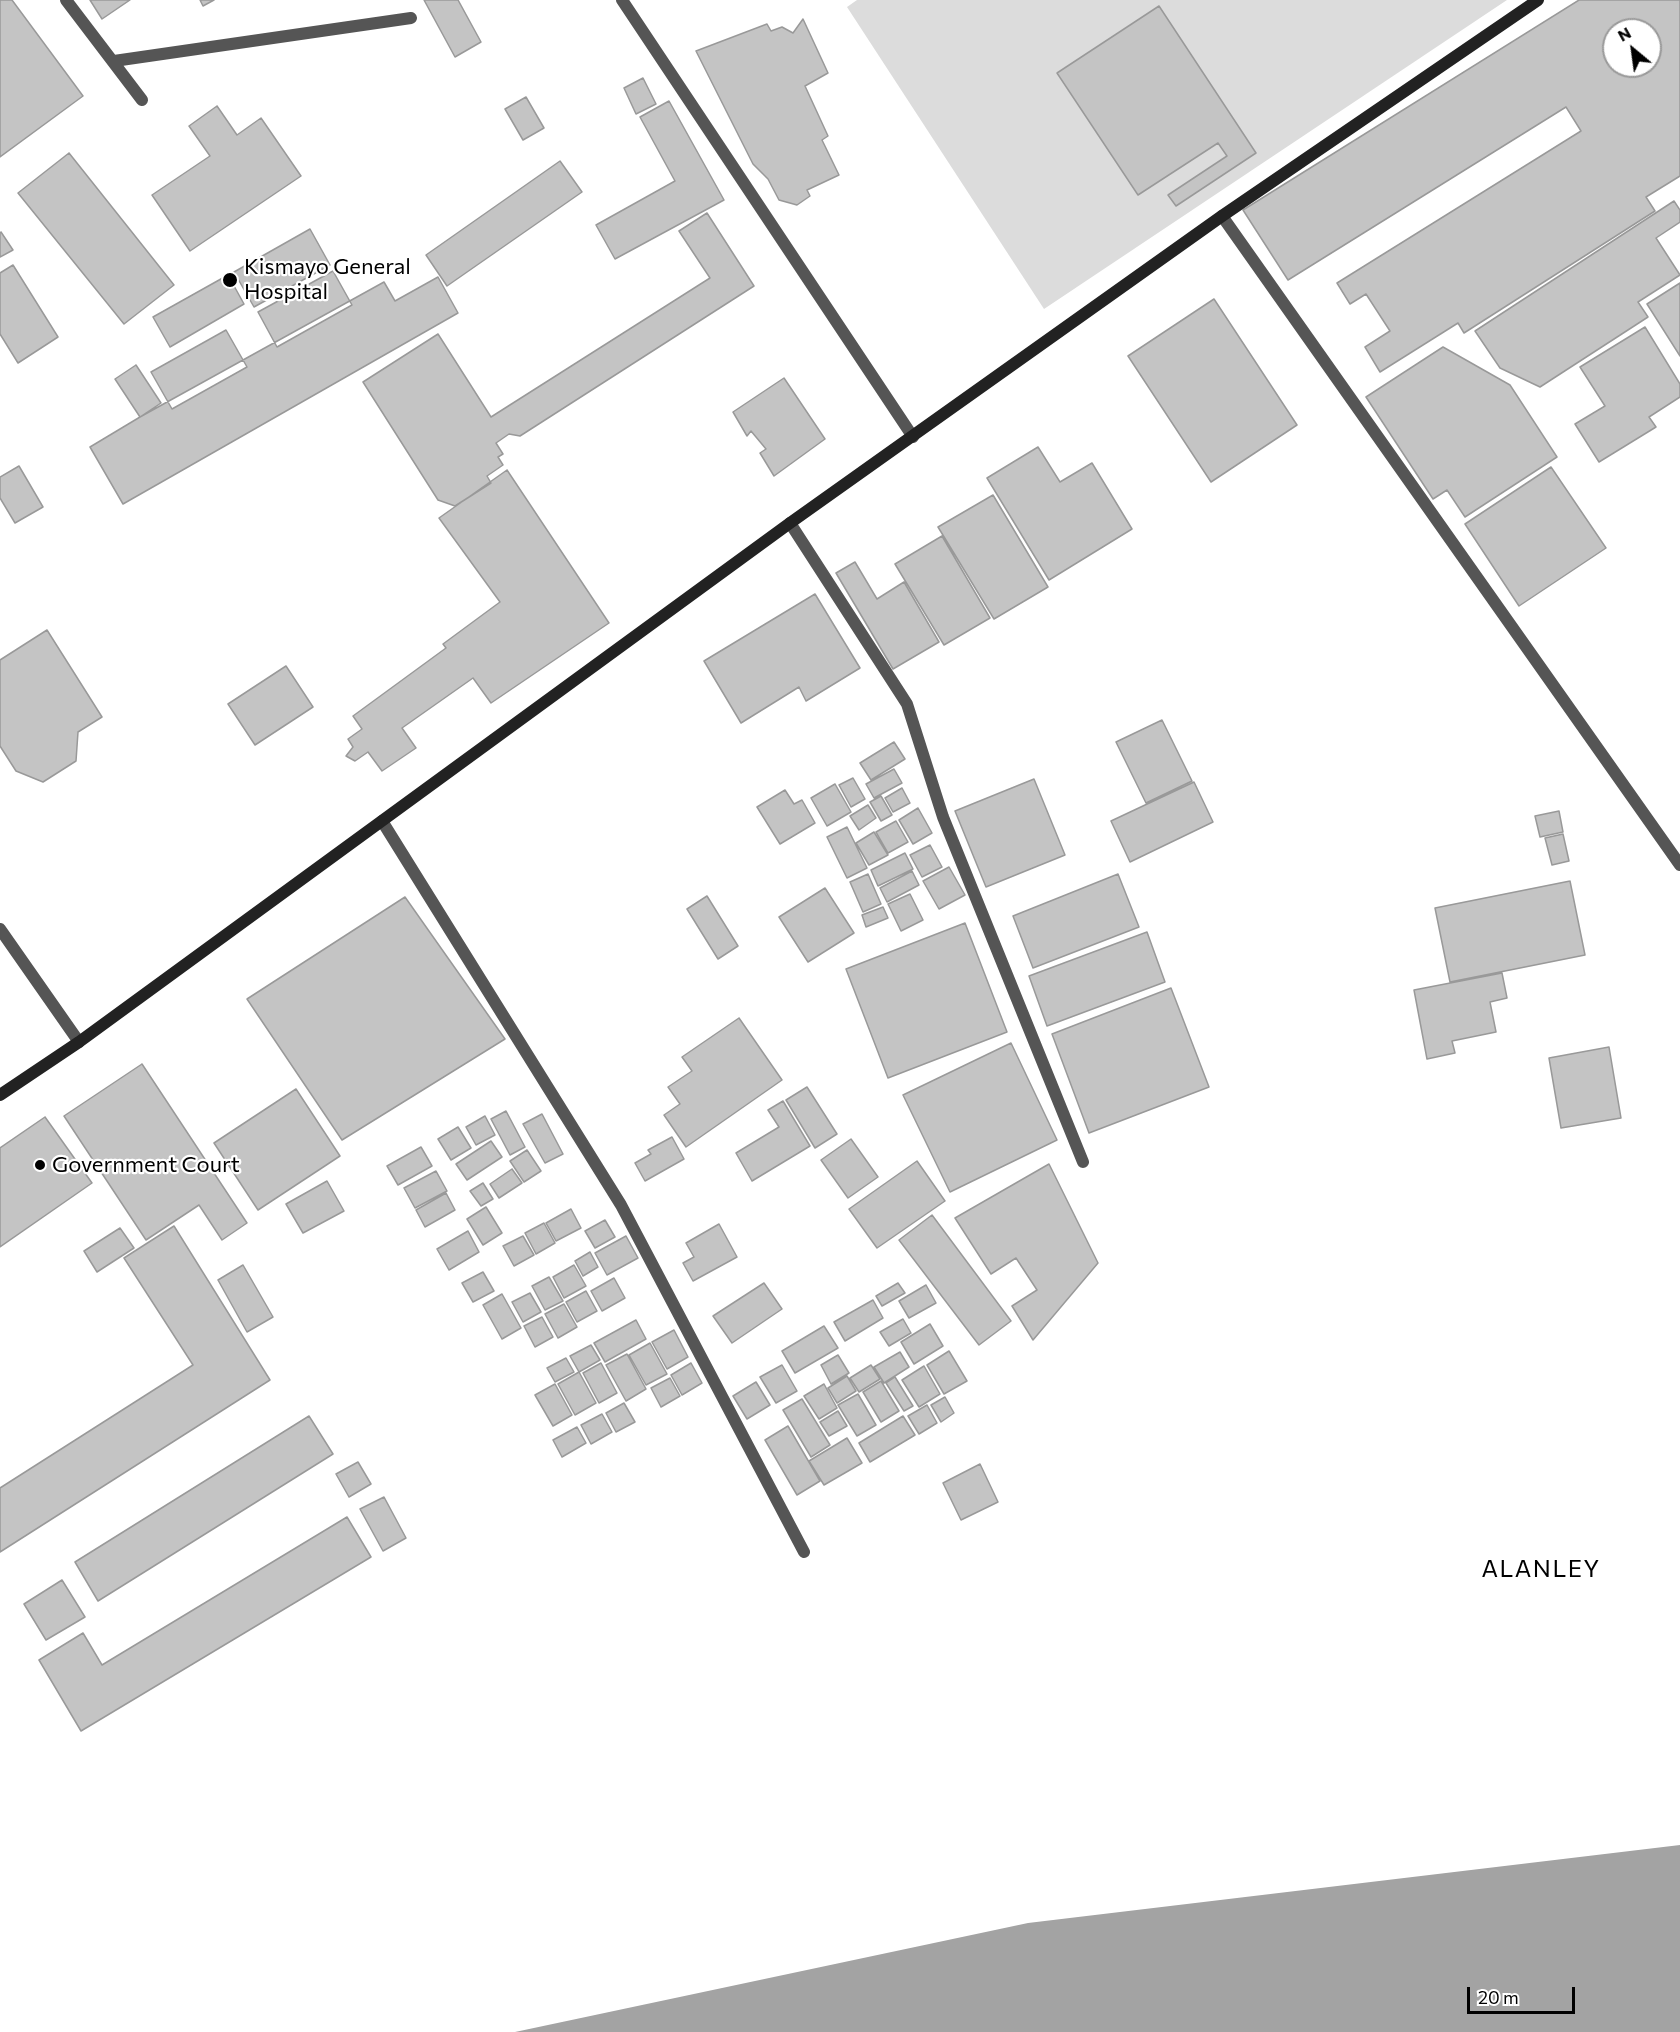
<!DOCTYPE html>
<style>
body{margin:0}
#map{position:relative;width:1680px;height:2032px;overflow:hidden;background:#fff;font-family:Commissioner,sans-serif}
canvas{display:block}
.north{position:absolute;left:1602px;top:18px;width:60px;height:60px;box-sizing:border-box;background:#fff;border:2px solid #999;border-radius:50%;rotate:331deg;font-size:16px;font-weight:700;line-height:24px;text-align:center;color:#000}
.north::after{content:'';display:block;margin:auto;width:21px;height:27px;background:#000;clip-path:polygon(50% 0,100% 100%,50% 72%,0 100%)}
.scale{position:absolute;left:1467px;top:1987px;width:108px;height:27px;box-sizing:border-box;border:3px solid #000;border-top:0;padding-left:8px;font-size:18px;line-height:21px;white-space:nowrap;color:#000;-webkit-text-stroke:4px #fff;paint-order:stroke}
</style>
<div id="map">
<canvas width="1680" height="2032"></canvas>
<div class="north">N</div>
<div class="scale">20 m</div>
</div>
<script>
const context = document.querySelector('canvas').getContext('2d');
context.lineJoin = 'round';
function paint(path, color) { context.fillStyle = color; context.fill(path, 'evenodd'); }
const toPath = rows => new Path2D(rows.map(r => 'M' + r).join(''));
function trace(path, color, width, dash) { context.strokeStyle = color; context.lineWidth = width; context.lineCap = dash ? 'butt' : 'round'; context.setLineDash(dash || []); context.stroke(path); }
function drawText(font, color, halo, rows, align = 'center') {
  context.font = font + ' Commissioner,sans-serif'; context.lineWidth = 4.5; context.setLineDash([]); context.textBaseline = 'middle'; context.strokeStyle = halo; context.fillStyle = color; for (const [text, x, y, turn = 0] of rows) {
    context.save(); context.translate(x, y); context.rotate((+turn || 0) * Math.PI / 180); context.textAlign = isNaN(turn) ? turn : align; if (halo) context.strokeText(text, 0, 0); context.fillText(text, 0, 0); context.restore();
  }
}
const green = toPath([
 [857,0,1507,0,1044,309,847,7]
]);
const water = toPath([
 [1680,1845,1680,2032,515,2032,1028,1923]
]);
const building = toPath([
 [0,0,12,0,83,96,0,157,0,0],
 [90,0,130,0,102,19,90,0],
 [200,0,214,0,203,6,200,0],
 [424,0,458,0,481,42,455,57,424,0],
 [1579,0,1680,0,1680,176,1646,197,1655,211,1464,333,1458,323,1380,372,1365,347,1390,331,1366,294,1350,304,1337,283,1581,131,1566,107,1288,280,1243,210,1579,0],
 [1614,30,1650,30,1650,66,1614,66,1614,30],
 [1159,6,1256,153,1176,206,1168,195,1227,156,1218,143,1138,195,1057,73,1159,6],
 [803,19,828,73,805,86,828,136,822,140,839,175,807,190,810,196,797,205,779,200,768,179,753,164,696,51,767,24,771,31,782,27,793,33,803,19],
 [643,78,656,104,636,114,624,88,643,78],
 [526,97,544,128,523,140,505,109,526,97],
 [669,101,724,200,615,259,596,225,675,181,640,117,669,101],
 [217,106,237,135,261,118,301,176,190,251,152,195,210,156,189,126,217,106],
 [69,153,174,285,124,324,18,193,69,153],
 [560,161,582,192,447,286,426,255,560,161],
 [1674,201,1680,210,1680,222,1656,238,1680,275,1638,302,1648,317,1540,387,1500,368,1475,331,1674,201],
 [707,213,754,286,520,436,509,434,496,443,503,454,498,457,503,465,487,476,491,483,455,506,438,500,363,382,438,334,491,417,710,278,679,231,707,213],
 [310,229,330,265,254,307,234,272,310,229],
 [1,232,13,250,0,257,0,233,1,232],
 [13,265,58,337,18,363,0,334,0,273,13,265],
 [333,271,352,305,277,347,258,312,333,271],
 [228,275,244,304,170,347,153,317,228,275],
 [438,277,458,313,123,504,90,447,140,417,384,282,395,301,438,277],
 [1680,283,1680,356,1647,304,1680,283],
 [1214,299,1297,425,1211,482,1128,356,1214,299],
 [1645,327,1680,384,1680,397,1649,417,1656,427,1599,462,1575,424,1605,406,1580,367,1645,327],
 [226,330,247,367,172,409,151,372,226,330],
 [1443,347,1510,385,1557,457,1465,517,1447,490,1433,499,1366,397,1443,347],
 [136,365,161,403,140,417,115,379,136,365],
 [784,378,825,439,774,476,760,453,766,449,751,431,747,436,733,412,784,378],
 [1038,447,1060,482,1092,463,1132,529,1049,580,987,478,1038,447],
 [19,466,43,507,15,523,0,498,0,477,19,466],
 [1551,467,1606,548,1519,606,1465,524,1551,467],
 [507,470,609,623,491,703,473,678,402,728,416,748,382,771,368,752,355,761,346,756,353,747,348,739,362,729,353,716,446,648,443,644,500,602,439,518,507,470],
 [993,495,1048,587,994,619,938,527,993,495],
 [942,536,990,618,944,645,895,564,942,536],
 [855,562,877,599,904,582,939,642,893,669,836,573,855,562],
 [815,594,860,668,806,701,799,687,741,723,704,661,815,594],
 [47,630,102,717,78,732,76,761,43,782,16,771,0,746,0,660,47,630],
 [286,666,313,707,255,745,228,704,286,666],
 [1162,720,1192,781,1146,803,1116,742,1162,720],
 [894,742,905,759,871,780,860,763,894,742],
 [894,769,902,783,874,798,866,784,894,769],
 [853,778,865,799,851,807,839,785,853,778],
 [1034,779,1065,855,986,887,955,811,1034,779],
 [1194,782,1213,822,1130,862,1111,821,1194,782],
 [835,784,851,812,827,826,811,798,835,784],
 [902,788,910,803,893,812,885,798,902,788],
 [785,790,794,804,802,800,815,823,780,844,757,807,785,790],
 [881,796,892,815,881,821,870,802,881,796],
 [868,805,876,818,859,830,850,816,868,805],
 [918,808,932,833,913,844,899,820,918,808],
 [1559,811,1563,832,1540,837,1535,816,1559,811],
 [896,821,908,842,888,853,876,832,896,821],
 [847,827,867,868,847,878,827,837,847,827],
 [874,832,888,855,869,865,856,843,874,832],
 [1563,834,1569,861,1552,865,1545,838,1563,834],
 [930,845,942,867,922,877,910,855,930,845],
 [905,853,913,869,878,886,871,870,905,853],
 [949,867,965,895,939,909,923,881,949,867],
 [912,871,919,885,887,902,880,888,912,871],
 [868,874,881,904,863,912,850,882,868,874],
 [1118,874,1139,927,1033,968,1013,916,1118,874],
 [1570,881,1585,955,1450,982,1435,908,1570,881],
 [825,888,854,933,808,962,779,917,825,888],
 [910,894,923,920,901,931,888,904,910,894],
 [707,896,738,946,718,959,687,909,707,896],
 [405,897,505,1039,342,1140,247,999,405,897],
 [883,907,888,918,866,927,862,915,883,907],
 [965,923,1007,1032,888,1078,846,969,965,923],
 [1147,932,1165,982,1047,1026,1029,976,1147,932],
 [1502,973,1507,998,1490,1002,1496,1032,1452,1041,1455,1053,1427,1059,1414,990,1502,973],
 [1171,988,1209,1087,1089,1133,1052,1034,1171,988],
 [739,1018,782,1080,686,1147,664,1115,680,1104,668,1087,692,1071,682,1057,739,1018],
 [1011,1043,1057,1140,950,1192,903,1095,1011,1043],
 [1609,1047,1621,1118,1561,1128,1549,1058,1609,1047],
 [142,1064,247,1223,222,1240,199,1205,146,1240,64,1116,142,1064],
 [807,1087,837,1134,815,1148,786,1100,807,1087],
 [296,1089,340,1156,258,1210,214,1143,296,1089],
 [783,1101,810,1146,752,1181,736,1153,779,1127,768,1110,783,1101],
 [506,1111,525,1147,510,1155,491,1119,506,1111],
 [542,1114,563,1154,545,1163,523,1124,542,1114],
 [485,1116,495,1135,476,1145,466,1127,485,1116],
 [45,1117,92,1183,0,1247,0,1148,45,1117],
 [458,1127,471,1148,451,1160,438,1139,458,1127],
 [672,1137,684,1159,645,1181,635,1163,651,1154,648,1150,672,1137],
 [851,1139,878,1177,848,1198,821,1160,851,1139],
 [491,1141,502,1157,467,1180,456,1164,491,1141],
 [421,1147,432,1166,398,1185,387,1166,421,1147],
 [527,1150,541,1171,524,1182,510,1161,527,1150],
 [917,1161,945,1201,877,1248,849,1209,917,1161],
 [1049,1164,1098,1263,1033,1340,1012,1306,1037,1290,1016,1258,991,1274,955,1218,1049,1164],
 [512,1169,522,1183,499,1198,490,1184,512,1169],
 [436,1171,447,1191,415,1208,404,1188,436,1171],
 [327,1181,344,1211,303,1233,286,1204,327,1181],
 [483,1183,493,1199,481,1206,470,1191,483,1183],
 [446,1193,455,1210,425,1227,416,1210,446,1193],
 [486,1207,502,1233,483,1245,467,1219,486,1207],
 [571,1209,581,1228,556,1241,546,1223,571,1209],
 [932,1215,1011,1321,979,1345,899,1240,932,1215],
 [605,1220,615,1237,595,1248,585,1231,605,1220],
 [544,1223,555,1243,536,1254,525,1233,544,1223],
 [719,1224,737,1257,693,1281,683,1263,694,1257,686,1243,719,1224],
 [174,1226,270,1380,0,1552,0,1488,193,1365,124,1258,174,1226],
 [120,1228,134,1248,97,1272,84,1251,120,1228],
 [468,1231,479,1252,449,1270,437,1249,468,1231],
 [523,1236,534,1255,514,1266,503,1246,523,1236],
 [626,1236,638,1258,607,1275,595,1253,626,1236],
 [590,1252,598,1267,583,1276,575,1261,590,1252],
 [243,1265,273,1317,247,1332,218,1280,243,1265],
 [574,1265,586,1286,564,1298,553,1277,574,1265],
 [483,1272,494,1291,473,1302,462,1283,483,1272],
 [549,1277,563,1301,545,1310,532,1286,549,1277],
 [614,1278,625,1298,602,1311,591,1291,614,1278],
 [764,1283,782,1309,732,1343,713,1316,764,1283],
 [898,1283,905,1293,882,1306,876,1296,898,1283],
 [926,1285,936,1303,909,1318,899,1301,926,1285],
 [586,1291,597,1311,577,1322,566,1302,586,1291],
 [530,1293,541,1312,523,1322,512,1302,530,1293],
 [502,1294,521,1328,502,1339,483,1305,502,1294],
 [873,1300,883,1318,845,1341,834,1322,873,1300],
 [564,1304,577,1327,558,1338,545,1314,564,1304],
 [542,1317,553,1337,535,1347,524,1326,542,1317],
 [903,1319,911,1333,889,1346,880,1332,903,1319],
 [636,1320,646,1339,605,1362,594,1343,636,1320],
 [930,1324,943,1346,914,1364,901,1342,930,1324],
 [824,1326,838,1348,795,1373,782,1351,824,1326],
 [674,1330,688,1357,667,1369,652,1342,674,1330],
 [650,1343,667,1374,646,1385,629,1355,650,1343],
 [591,1345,600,1360,579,1372,570,1356,591,1345],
 [949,1351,967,1381,944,1394,927,1365,949,1351],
 [900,1352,909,1367,884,1383,874,1367,900,1352],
 [627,1354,646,1389,626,1401,606,1365,627,1354],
 [838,1355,849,1373,831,1384,821,1365,838,1355],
 [566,1358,574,1372,555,1382,547,1368,566,1358],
 [601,1363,617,1393,599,1403,583,1373,601,1363],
 [691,1363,702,1383,682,1395,671,1375,691,1363],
 [782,1365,797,1391,776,1403,760,1377,782,1365],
 [871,1365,880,1379,859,1392,850,1378,871,1365],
 [924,1366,940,1394,919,1407,902,1380,924,1366],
 [579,1372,596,1403,575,1415,558,1384,579,1372],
 [847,1376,856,1391,837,1403,828,1388,847,1376],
 [895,1377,913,1406,904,1411,886,1383,895,1377],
 [670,1378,680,1396,661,1407,651,1388,670,1378],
 [881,1381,899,1411,881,1422,863,1392,881,1381],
 [756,1382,770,1405,747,1419,733,1396,756,1382],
 [555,1384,572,1415,553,1426,535,1395,555,1384],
 [824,1384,837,1408,819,1419,804,1396,824,1384],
 [858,1394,876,1425,857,1436,838,1405,858,1394],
 [945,1397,954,1413,941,1422,931,1405,945,1397],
 [802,1399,830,1445,811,1457,783,1410,802,1399],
 [624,1403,635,1422,616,1432,606,1413,624,1403],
 [927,1405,937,1423,919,1434,908,1416,927,1405],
 [838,1411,847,1426,829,1436,820,1422,838,1411],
 [602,1414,612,1432,591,1444,581,1425,602,1414],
 [309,1416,333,1454,98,1601,75,1562,309,1416],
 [903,1416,915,1435,870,1462,859,1443,903,1416],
 [788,1426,820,1481,797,1495,765,1440,788,1426],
 [577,1427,586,1443,562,1457,553,1440,577,1427],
 [847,1438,862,1463,824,1485,809,1461,847,1438],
 [358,1462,371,1484,349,1497,336,1474,358,1462],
 [980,1464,998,1502,961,1520,943,1483,980,1464],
 [384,1497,406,1538,383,1551,360,1509,384,1497],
 [347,1517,371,1557,81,1731,39,1660,83,1633,102,1665,347,1517],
 [62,1580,85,1617,46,1640,24,1604,62,1580]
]);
const street = toPath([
 [66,0,142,100],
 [622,0,913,437],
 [114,61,411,18],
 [1222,216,1680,865],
 [790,523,907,704,943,817,1083,1162],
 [382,821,621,1205,804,1552],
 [0,929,79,1042]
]);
const secondary = toPath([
 [0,1095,79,1042,790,523,1222,216,1538,0]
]);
const markers = [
 [230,280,8,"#000"],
 [40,1165,6,"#000"]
];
const poiNames = [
 ["Kismayo General",244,267],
 ["Hospital",244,292],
 ["Government Court",52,1165]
];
const neighbourhoodNames = [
 ["ALANLEY",1541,1569]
];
paint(green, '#dcdcdc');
paint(water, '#a3a3a3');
paint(building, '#c4c4c4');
trace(building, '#999', 1.5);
trace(street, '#555', 12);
trace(secondary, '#222', 12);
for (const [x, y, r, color] of markers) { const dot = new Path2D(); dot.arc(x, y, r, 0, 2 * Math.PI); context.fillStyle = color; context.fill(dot); trace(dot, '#fff', 2); }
drawText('22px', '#000', '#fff', poiNames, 'left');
context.letterSpacing = '1.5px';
drawText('24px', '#000', '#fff', neighbourhoodNames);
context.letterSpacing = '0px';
</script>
